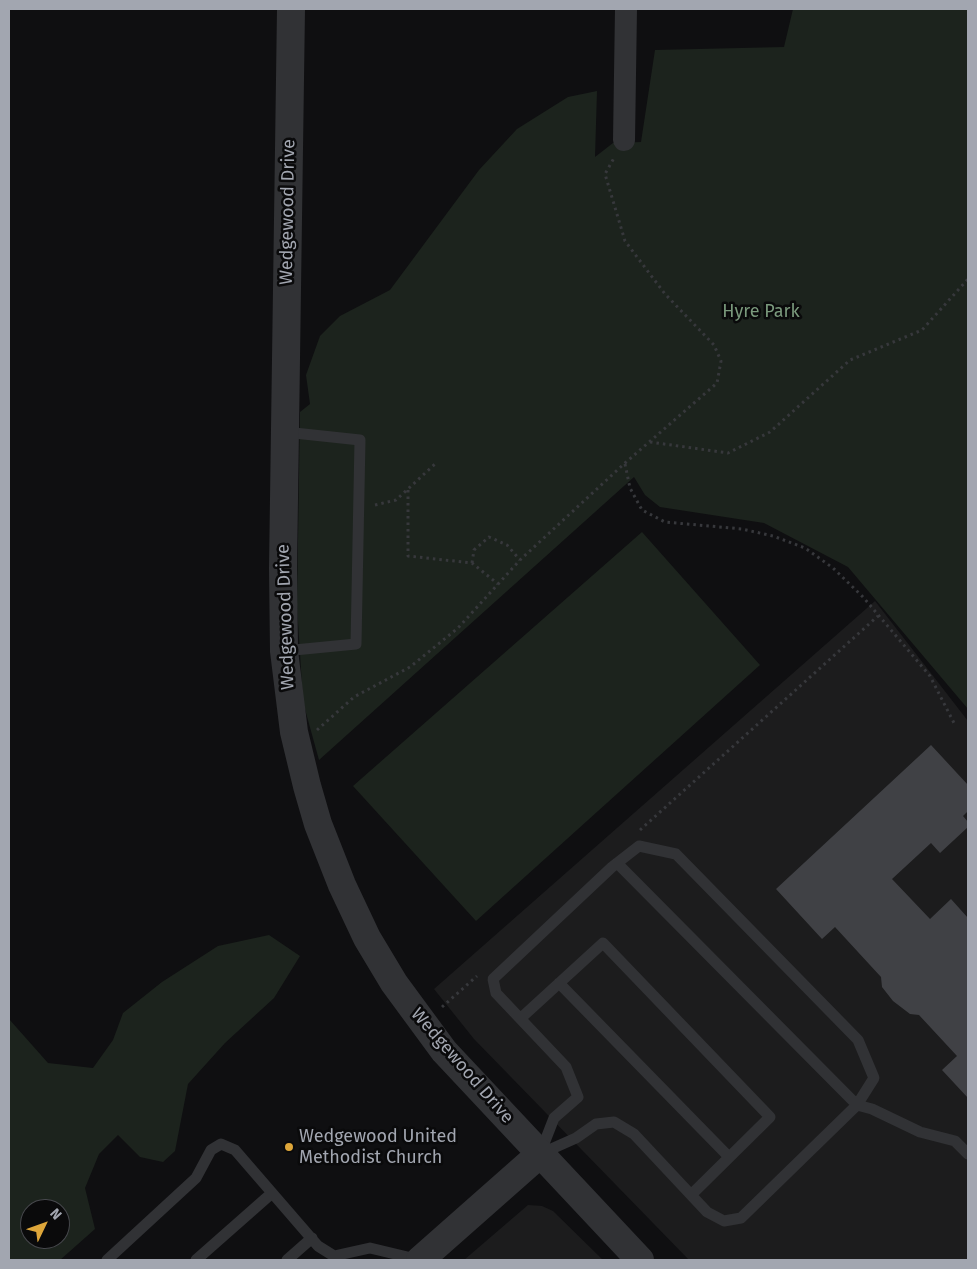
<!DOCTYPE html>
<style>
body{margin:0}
#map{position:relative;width:977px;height:1269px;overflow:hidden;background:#0f0f11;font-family:"Fira Sans",sans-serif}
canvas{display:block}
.frame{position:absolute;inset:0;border:10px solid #a2a6b0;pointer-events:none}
.north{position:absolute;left:20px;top:1199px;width:50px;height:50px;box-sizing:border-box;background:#0a0a0b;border:1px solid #47484d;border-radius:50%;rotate:48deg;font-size:14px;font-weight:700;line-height:20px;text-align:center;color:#a2a6b0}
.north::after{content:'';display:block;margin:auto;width:18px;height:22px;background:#dea63a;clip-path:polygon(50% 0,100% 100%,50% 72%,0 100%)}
</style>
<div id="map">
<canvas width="977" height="1269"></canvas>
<div class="frame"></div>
<div class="north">N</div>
</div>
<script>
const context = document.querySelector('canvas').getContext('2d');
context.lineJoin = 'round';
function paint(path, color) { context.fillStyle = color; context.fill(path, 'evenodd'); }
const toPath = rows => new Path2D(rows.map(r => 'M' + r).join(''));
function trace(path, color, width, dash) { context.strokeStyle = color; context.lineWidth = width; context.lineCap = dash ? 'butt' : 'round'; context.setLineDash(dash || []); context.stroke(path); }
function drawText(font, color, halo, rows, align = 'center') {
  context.font = font + ' "Fira Sans",sans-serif'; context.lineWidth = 5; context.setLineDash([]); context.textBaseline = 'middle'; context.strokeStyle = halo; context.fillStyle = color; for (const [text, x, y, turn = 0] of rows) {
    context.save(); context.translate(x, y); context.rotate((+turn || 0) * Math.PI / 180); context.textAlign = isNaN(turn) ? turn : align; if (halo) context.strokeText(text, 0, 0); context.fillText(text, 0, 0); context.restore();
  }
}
const built = toPath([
 [875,601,968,721,968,1260,689,1260,474,1039,434,989],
 [528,1205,542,1206,553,1211,603,1260,464,1260]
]);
const green = toPath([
 [793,9,968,9,968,709,848,567,764,523,660,507,645,495,634,477,319,760,303,702,297,605,300,412,310,404,306,375,320,336,340,316,390,290,479,170,517,129,568,97,597,91,595,157,613,143,641,142,655,50,784,47],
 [642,532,760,665,476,921,353,786],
 [269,935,300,956,274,998,225,1043,188,1084,175,1151,163,1162,140,1157,118,1135,99,1154,85,1188,95,1229,60,1260,9,1260,9,1019,48,1063,93,1068,113,1040,123,1013,162,982,218,946],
 [30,1209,60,1209,60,1239,30,1239]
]);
const building = toPath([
 [931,745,968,785,968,811,963,816,968,822,968,827,940,853,931,843,892,879,930,919,951,899,968,918,968,1098,942,1070,957,1056,919,1015,910,1014,893,1001,882,987,881,977,835,927,822,939,776,889]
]);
const path = toPath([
 [650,442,728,453,770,432,850,360,922,330,968,279],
 [625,464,630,488,642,510,665,522,742,529,773,536,805,548,833,568,863,597,930,676,954,723],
 [408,490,408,556,472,563,498,584],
 [375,505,396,500,435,464],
 [472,563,474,550,489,537,507,545,520,560],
 [317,730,354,697,410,667,458,628,520,560,625,463,717,383,721,361,714,345,665,294,625,241,605,174,614,158],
 [640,830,878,616],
 [442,1007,477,976]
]);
const service = toPath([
 [284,651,356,644,360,440,285,432],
 [639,846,676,854,858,1040,874,1078,857,1105,741,1218,724,1221,707,1212,634,1134,614,1122,596,1124,576,1138,540,1154,554,1118,578,1097,566,1067,496,993,493,979,612,867,639,846],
 [617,863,857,1105,872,1109,920,1132,955,1141,968,1154],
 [559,983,729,1157],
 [521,1018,603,943,770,1117,691,1195],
 [107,1260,196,1178,211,1150,221,1144,235,1150,318,1246,334,1256,370,1248,420,1260],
 [196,1260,272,1193],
 [287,1260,312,1238]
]);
const minor = toPath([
 [624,140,626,9]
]);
const tertiary = toPath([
 [291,9,283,568,284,651,294,732,307,786,318,824,342,885,367,938,394,983,444,1051,640,1260],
 [420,1260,540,1154]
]);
const markers = [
 [289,1147,5,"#dea63a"]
];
const streetNames = [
 ["Wedgewood Drive",288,212,-89],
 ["Wedgewood Drive",286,617,-92],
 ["Wedgewood Drive",462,1066,49]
];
const parkNames = [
 ["Hyre Park",761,312]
];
const poiNames = [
 ["Wedgewood United",299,1137],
 ["Methodist Church",299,1158]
];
paint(built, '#1c1c1d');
paint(green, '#1c231d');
paint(building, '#404145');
trace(path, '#37383c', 3, [2.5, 4]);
trace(service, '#313235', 11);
trace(minor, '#313235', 22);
trace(tertiary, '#313235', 28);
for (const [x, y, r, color] of markers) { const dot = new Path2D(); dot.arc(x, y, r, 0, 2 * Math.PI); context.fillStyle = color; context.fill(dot); trace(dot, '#0a0a0b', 2); }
drawText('18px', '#a2a6b0', '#0a0a0b', streetNames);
drawText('18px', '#7a997c', '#0a0a0b', parkNames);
drawText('18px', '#a2a6b0', '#0a0a0b', poiNames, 'left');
</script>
